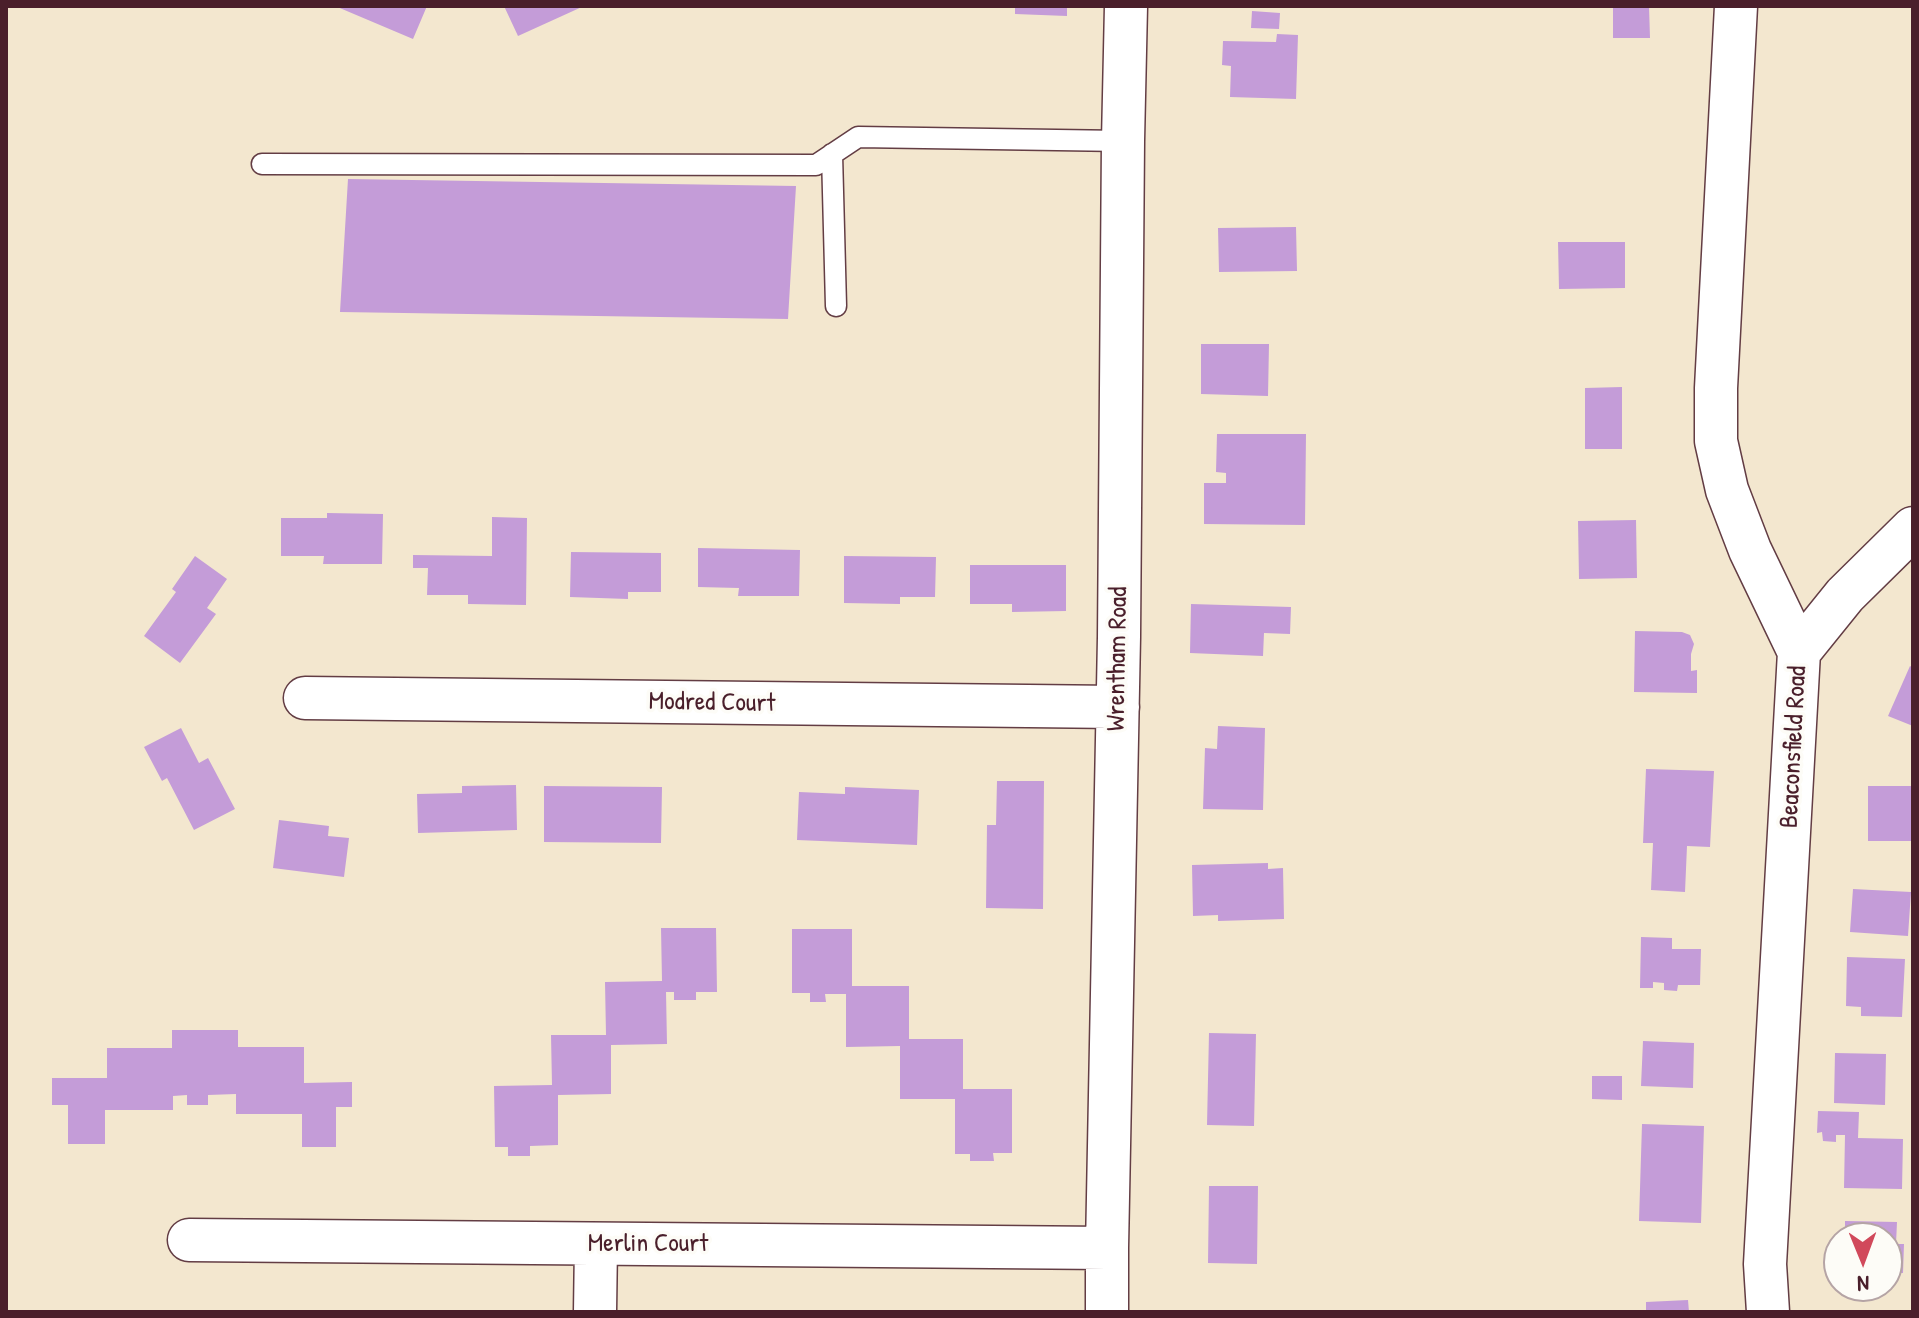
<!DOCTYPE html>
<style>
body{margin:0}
#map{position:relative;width:1919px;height:1318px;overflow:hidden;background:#f3e7cf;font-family:"Patrick Hand",sans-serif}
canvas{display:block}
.frame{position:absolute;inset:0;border:8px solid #4a1f2b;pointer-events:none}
.north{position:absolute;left:1823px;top:1222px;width:80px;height:80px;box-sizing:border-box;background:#fdfcf7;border:2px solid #b5a4a5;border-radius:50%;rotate:179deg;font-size:22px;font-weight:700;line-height:32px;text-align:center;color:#4a1f2b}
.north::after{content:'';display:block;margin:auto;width:28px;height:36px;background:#d1495b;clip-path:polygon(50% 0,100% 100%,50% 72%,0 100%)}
</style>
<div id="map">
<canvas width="1919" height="1318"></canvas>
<div class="frame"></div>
<div class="north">N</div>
</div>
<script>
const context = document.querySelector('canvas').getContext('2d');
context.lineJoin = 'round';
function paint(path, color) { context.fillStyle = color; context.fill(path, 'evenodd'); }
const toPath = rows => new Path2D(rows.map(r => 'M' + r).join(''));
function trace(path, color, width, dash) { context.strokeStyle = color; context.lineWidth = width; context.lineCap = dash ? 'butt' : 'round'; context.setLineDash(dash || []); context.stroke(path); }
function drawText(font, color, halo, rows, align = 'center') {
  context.font = font + ' "Patrick Hand",sans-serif'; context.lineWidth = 7; context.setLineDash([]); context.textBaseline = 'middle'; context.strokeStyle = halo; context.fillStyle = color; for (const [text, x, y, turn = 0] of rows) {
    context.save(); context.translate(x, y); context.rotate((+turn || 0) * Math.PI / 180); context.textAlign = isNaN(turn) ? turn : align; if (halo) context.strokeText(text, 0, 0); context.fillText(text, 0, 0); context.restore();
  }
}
const building = toPath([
 [335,6,427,6,413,39],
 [504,6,584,6,518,36],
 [1015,6,1067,6,1067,16,1015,14],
 [1613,6,1649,6,1650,38,1613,38],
 [1252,11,1280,13,1279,29,1251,28],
 [1277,34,1298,35,1296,99,1230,97,1231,66,1222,65,1223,41,1276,42],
 [348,179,796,186,788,319,340,312],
 [1296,227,1297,271,1219,272,1218,228],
 [1558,242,1625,242,1625,288,1559,289],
 [1201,344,1269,344,1268,396,1201,394],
 [1622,387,1622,449,1585,449,1585,388],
 [1217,434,1306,434,1305,525,1204,524,1204,483,1226,483,1226,473,1216,472],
 [327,513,383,514,382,564,323,564,324,556,281,556,281,518,327,518],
 [492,517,527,518,526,605,468,604,468,595,427,595,428,568,413,568,413,555,492,556],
 [1636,520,1637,578,1579,579,1578,521],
 [698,548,800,550,799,596,738,596,739,588,698,587],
 [571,552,661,553,661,592,628,592,628,599,570,597],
 [195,556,227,579,207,608,216,614,180,663,144,636,176,592,172,589],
 [844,556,936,557,935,597,900,597,900,604,844,603],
 [970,565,1066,565,1066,611,1012,612,1012,604,970,604],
 [1191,604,1291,607,1290,634,1264,633,1263,656,1190,653],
 [1635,631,1682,632,1690,635,1694,644,1691,654,1691,671,1697,670,1697,693,1634,692],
 [1910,666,1913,668,1913,726,1888,716],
 [1218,726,1265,728,1263,810,1203,809,1205,748,1217,749],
 [181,728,199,763,208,758,235,809,194,830,167,778,162,781,144,747],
 [1646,769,1714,771,1710,847,1687,846,1685,892,1651,890,1653,843,1643,843],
 [997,781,1044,781,1043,909,986,908,987,825,996,825],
 [516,785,517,830,418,833,417,794,462,793,462,786],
 [544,786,662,787,661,843,544,842],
 [1868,786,1913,786,1913,841,1868,841],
 [845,787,919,790,917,845,797,840,799,792,845,794],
 [279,820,329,826,328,836,349,838,344,877,273,868],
 [1268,863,1268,869,1283,868,1284,919,1218,921,1218,915,1193,916,1192,865],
 [1853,889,1911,892,1908,936,1850,932],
 [661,928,716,928,717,992,696,992,696,1000,674,1000,674,992,666,992,667,1044,611,1045,611,1094,558,1095,558,1145,530,1146,530,1156,508,1156,508,1147,495,1147,494,1086,552,1085,551,1035,606,1035,605,982,662,981],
 [792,929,852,929,852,986,909,986,909,1039,963,1039,963,1089,1012,1089,1012,1153,993,1153,994,1161,970,1161,970,1154,955,1154,955,1099,900,1099,900,1046,846,1047,846,994,825,994,826,1002,810,1002,810,993,792,993],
 [1641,937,1672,938,1672,949,1701,949,1700,985,1678,985,1677,991,1664,990,1664,983,1653,982,1653,988,1640,988],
 [1847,957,1905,959,1902,1017,1861,1016,1861,1007,1846,1006],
 [172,1030,238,1030,238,1047,304,1047,304,1083,352,1082,352,1107,336,1107,336,1147,302,1147,302,1114,236,1114,236,1094,208,1095,208,1105,187,1105,187,1095,173,1096,173,1110,105,1110,105,1144,68,1144,68,1105,52,1105,52,1078,107,1078,107,1048,172,1048],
 [1209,1033,1256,1034,1254,1126,1207,1125],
 [1643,1041,1694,1043,1693,1088,1641,1086],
 [1835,1053,1886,1054,1885,1105,1834,1103],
 [1592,1076,1622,1076,1622,1100,1592,1099],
 [1818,1111,1859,1112,1858,1138,1903,1139,1902,1189,1844,1188,1845,1135,1836,1135,1836,1142,1823,1141,1822,1132,1817,1133],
 [1642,1124,1704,1126,1701,1223,1639,1221],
 [1209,1186,1258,1186,1257,1264,1208,1263],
 [1845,1221,1897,1222,1896,1244,1904,1244,1903,1273,1887,1273,1887,1238,1845,1238],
 [1688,1300,1689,1312,1646,1312,1646,1302]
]);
const lane = toPath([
 [832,154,836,306],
 [262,164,816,165,858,137,1123,141]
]);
const street = toPath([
 [1736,6,1716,388,1716,441,1727,490,1750,550,1799,652,1765,1264,1768,1312],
 [1799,652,1845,595,1913,528],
 [305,698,1118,707],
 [189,1240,1107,1248],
 [595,1312,596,1244],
 [1107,1312,1107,1248,1119,637,1123,141,1126,6]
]);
const streetNames = [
 ["Wrentham Road",1118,659,-89],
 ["Modred Court",712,703,1],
 ["Beaconsfield Road",1794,747,-87],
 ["Merlin Court",648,1244]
];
paint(building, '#c49cd8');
trace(lane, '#633d44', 23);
trace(street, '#633d44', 45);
trace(lane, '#fff', 20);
trace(street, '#fff', 42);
drawText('26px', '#4a1f2b', '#fdfcf7', streetNames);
</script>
